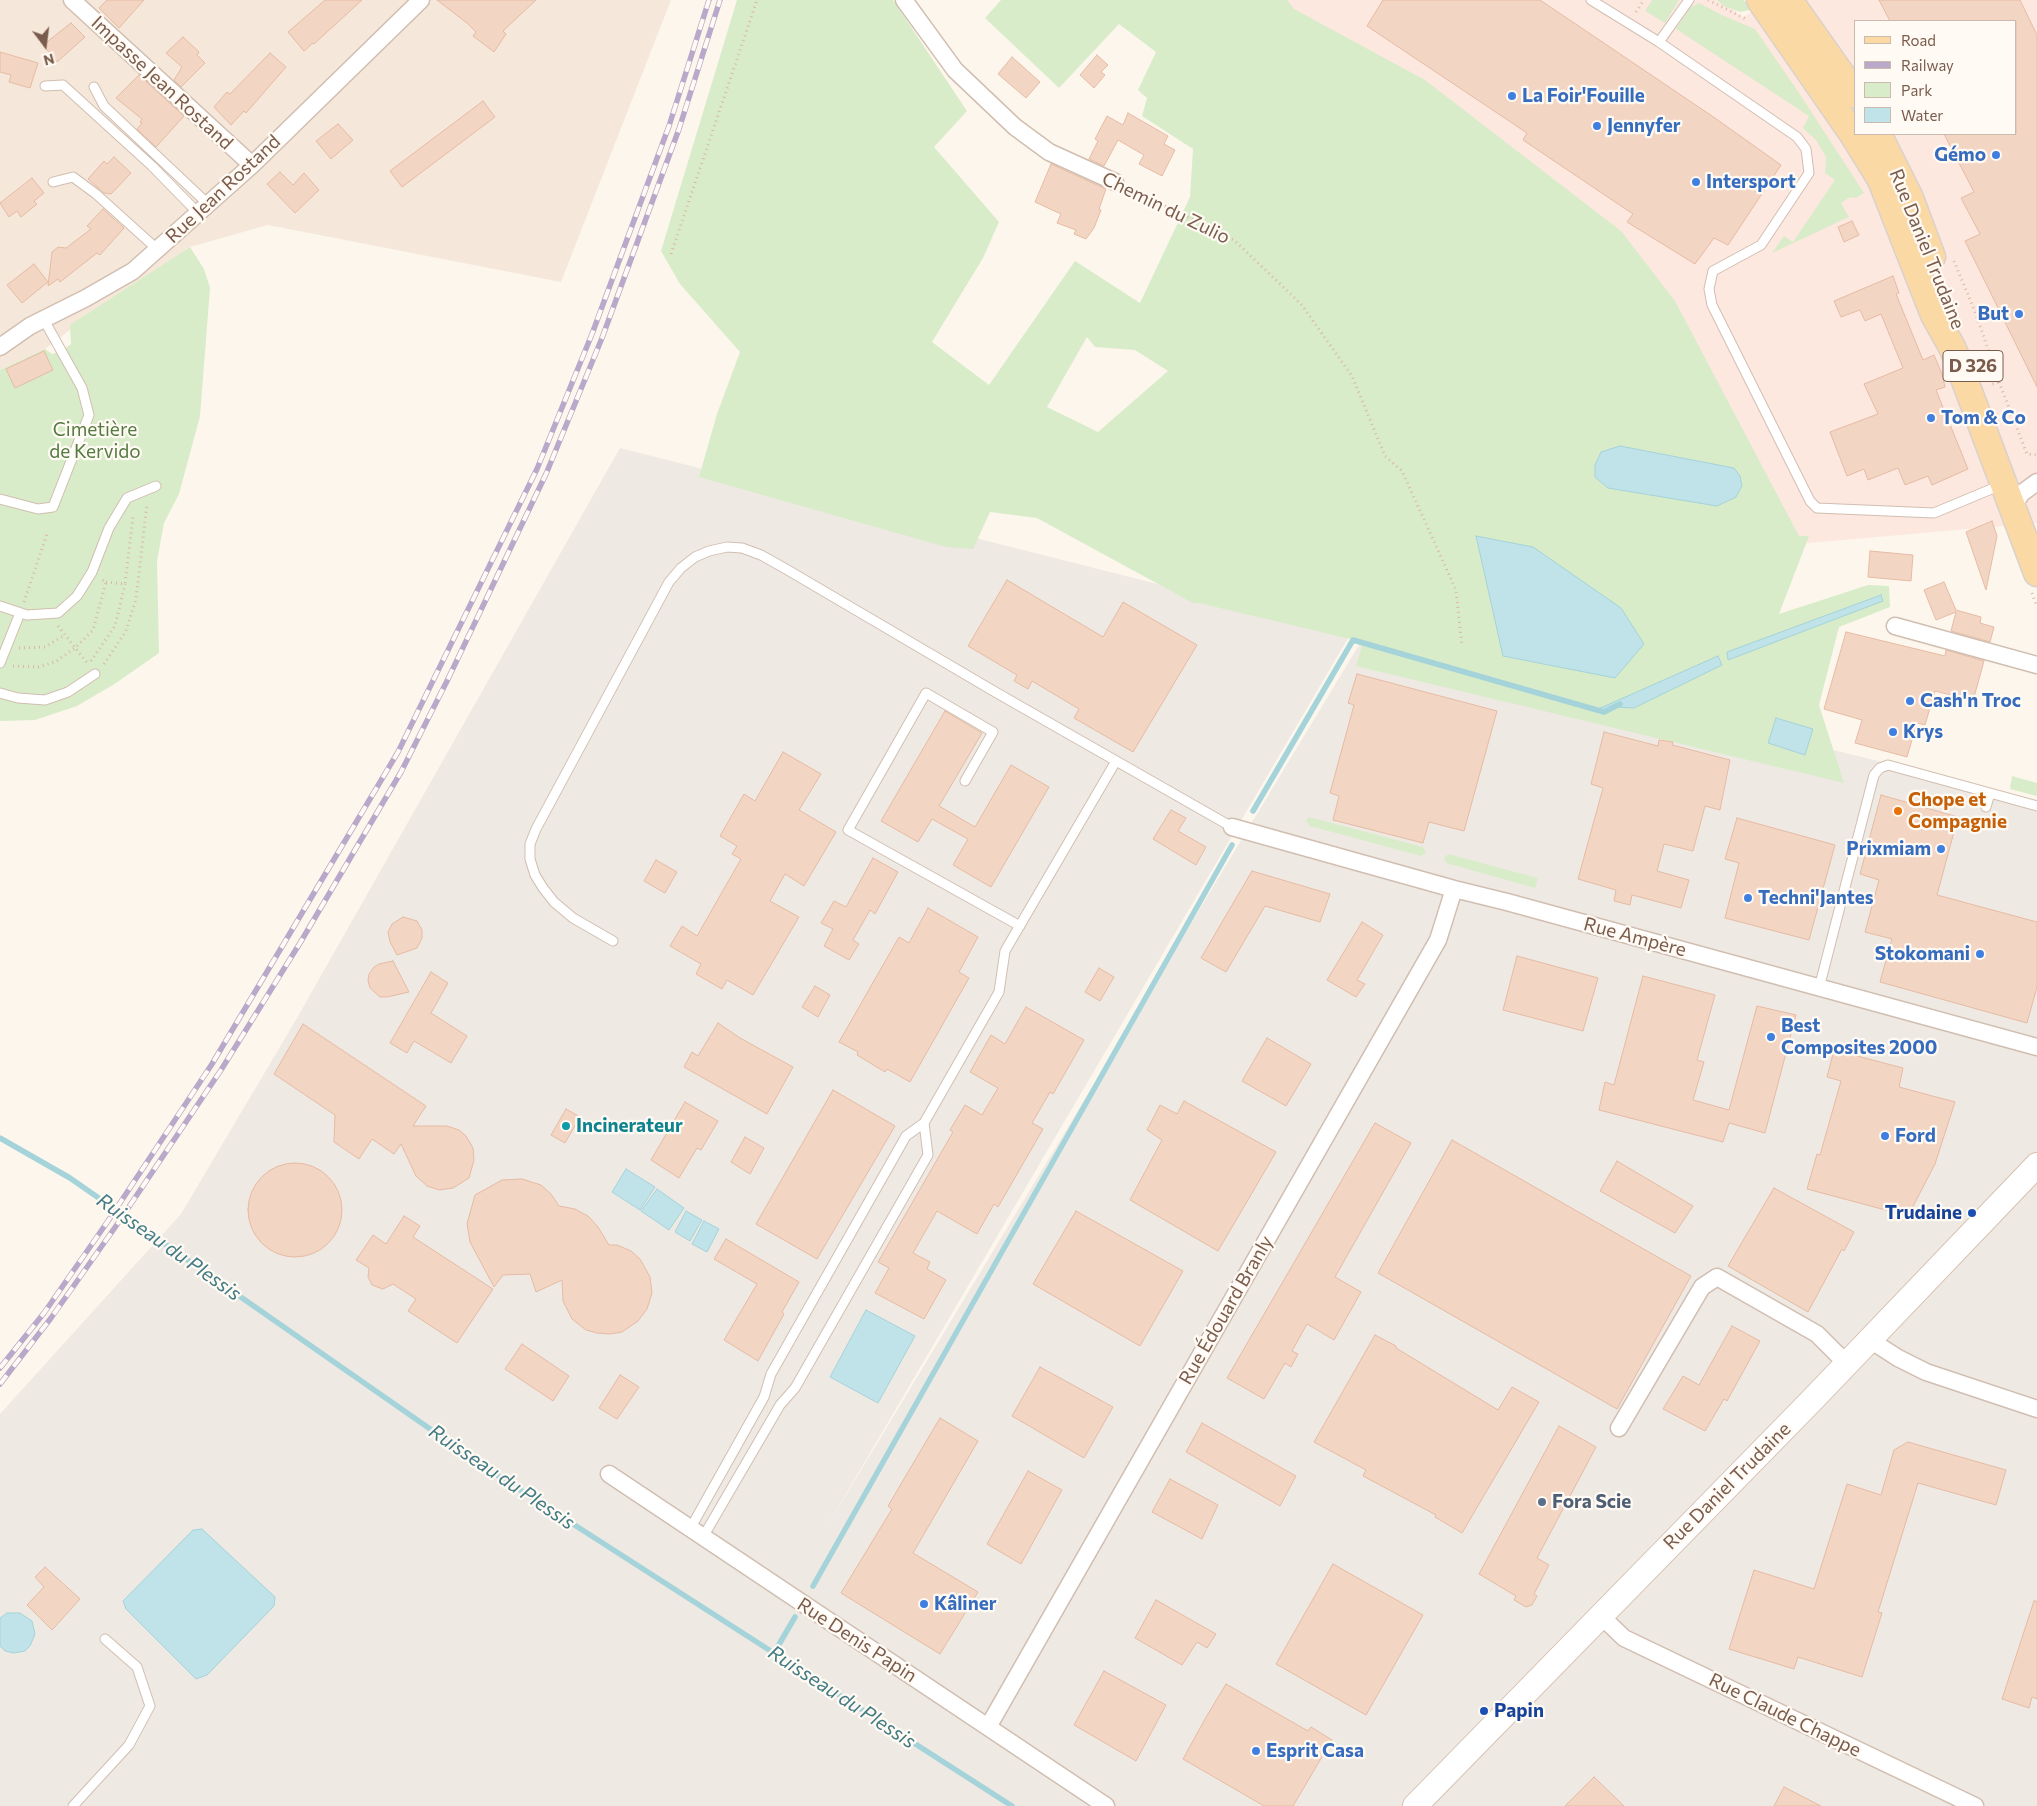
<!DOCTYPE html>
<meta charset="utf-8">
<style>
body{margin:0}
#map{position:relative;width:2037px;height:1806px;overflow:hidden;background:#fdf6ec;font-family:Commissioner,sans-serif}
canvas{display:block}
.legend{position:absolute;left:1854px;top:20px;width:162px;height:115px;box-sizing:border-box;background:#fffaf3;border:1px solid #cabbb1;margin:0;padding:6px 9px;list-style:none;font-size:15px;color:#7a5c4d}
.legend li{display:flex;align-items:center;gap:10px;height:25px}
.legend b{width:25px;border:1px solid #cabbb1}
.north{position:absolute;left:20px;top:20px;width:50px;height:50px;-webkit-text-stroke:4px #fffaf3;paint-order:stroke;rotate:165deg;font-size:14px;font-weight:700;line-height:20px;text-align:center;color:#7a5c4d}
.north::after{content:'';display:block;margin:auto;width:18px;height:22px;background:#7a5c4d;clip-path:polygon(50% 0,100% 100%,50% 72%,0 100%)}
</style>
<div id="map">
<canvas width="2037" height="1806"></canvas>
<ul class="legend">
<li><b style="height:6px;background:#fbd9a5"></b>Road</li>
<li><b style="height:6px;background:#b9a8c9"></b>Railway</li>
<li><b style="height:14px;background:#d8ecc9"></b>Park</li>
<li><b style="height:14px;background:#bfe3e8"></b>Water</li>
</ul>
<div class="north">N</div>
</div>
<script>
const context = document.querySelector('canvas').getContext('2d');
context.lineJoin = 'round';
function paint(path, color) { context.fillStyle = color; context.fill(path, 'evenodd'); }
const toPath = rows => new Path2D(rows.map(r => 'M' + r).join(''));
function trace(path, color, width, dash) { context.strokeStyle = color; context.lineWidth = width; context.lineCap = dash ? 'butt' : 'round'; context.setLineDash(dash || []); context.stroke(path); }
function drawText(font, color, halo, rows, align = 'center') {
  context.font = font + ' Commissioner,sans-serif'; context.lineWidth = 4.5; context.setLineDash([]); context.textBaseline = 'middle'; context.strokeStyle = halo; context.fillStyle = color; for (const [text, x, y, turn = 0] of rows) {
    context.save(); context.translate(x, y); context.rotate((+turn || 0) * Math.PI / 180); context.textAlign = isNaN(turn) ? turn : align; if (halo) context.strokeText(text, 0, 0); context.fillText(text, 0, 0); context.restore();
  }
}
const residential = toPath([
 [0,0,671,0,561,282,268,225,190,247,105,303,45,349,0,370]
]);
const commercial = toPath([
 [1272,0,1722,0,1742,17,1776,0,2037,0,2037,523,1797,544],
 [1856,21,2016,21,2016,134,1856,134]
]);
const industrial = toPath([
 [620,448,1351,633,826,1528,1365,635,2037,800,2037,1806,0,1806,0,1414,181,1214,297,1018]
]);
const green = toPath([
 [737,0,893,0,967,111,934,147,999,222,983,258,932,342,989,385,1075,261,1140,303,1190,197,1193,149,1142,116,1147,98,1138,90,1156,52,1119,24,1059,88,985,18,1001,0,1287,0,1294,9,1425,80,1621,231,1675,301,1799,536,1809,536,1779,614,1868,585,1889,586,1890,607,1839,627,1819,705,1844,783,1356,666,1363,642,1199,603,1193,603,1037,518,990,512,973,549,946,547,699,477,717,414,740,352,680,284,661,251],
 [1087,337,1095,347,1135,350,1168,371,1098,432,1047,407],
 [1652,0,1679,0,1665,23,1645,11],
 [1717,0,1743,0,1755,7,1750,10,1740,12,1724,6],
 [1699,3,1724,16,1755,29,1799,93,1864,193,1856,198,1850,197,1841,203,1849,217,1772,253,1784,236,1793,242,1835,180,1825,173,1826,157,1816,140,1803,128,1809,116,1676,29,1690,8],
 [190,247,204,269,210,288,200,416,179,494,164,523,157,561,159,653,116,683,77,706,35,720,0,721,0,370,45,349,52,354,62,351,71,344,70,325],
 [2012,776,2037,783,2037,796,2010,789],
 [1309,817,1423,847,1426,853,1421,856,1310,826,1306,821],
 [1449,854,1459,857,1538,878,1535,888,1446,863,1444,857]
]);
const water = toPath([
 [1620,446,1734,468,1740,476,1742,486,1736,497,1717,506,1608,488,1595,477,1595,465,1601,452,1620,446],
 [1476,536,1533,547,1621,608,1644,644,1615,678,1503,656,1476,536],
 [1881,595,1883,601,1728,660,1727,652,1881,595],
 [1718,656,1722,665,1634,708,1614,707,1606,714,1596,710,1718,656],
 [1776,718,1813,729,1805,755,1768,743,1776,718],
 [626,1169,655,1187,640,1210,612,1192,626,1169],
 [657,1189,684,1208,669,1230,641,1211,657,1189],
 [686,1211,702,1220,690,1241,675,1232,686,1211],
 [704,1221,719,1229,707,1252,692,1244,704,1221],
 [866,1310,915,1336,878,1403,830,1377,866,1310],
 [202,1529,275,1597,274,1606,207,1675,196,1679,126,1609,123,1601,193,1530,202,1529],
 [7,1613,20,1613,32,1621,35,1634,30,1646,25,1651,14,1653,5,1651,0,1646,0,1618,7,1613]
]);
const stream = toPath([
 [1253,811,1353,640,1604,712,1620,704],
 [0,1138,70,1178,489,1470,1012,1806],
 [813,1586,1232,845],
 [774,1653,795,1617]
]);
const building = toPath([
 [107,0,144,0,119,28,99,8,107,0],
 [325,0,362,0,314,44,313,43,304,51,288,32,325,0],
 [437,0,536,0,503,31,506,34,494,52,473,36,476,32,467,23,437,0],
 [1383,0,1540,0,1712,116,1781,165,1728,245,1714,238,1695,264,1627,222,1633,214,1523,140,1527,133,1367,26,1383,0],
 [1879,0,2020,0,2037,35,2037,387,1965,241,1980,234,1961,198,1974,192,1944,134,2016,134,2016,21,1890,21,1879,0],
 [71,23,85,37,57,62,43,45,71,23],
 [183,37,199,52,197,55,205,63,181,87,174,80,182,67,166,53,183,37],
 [0,52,38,63,30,88,9,82,11,75,0,72,0,52],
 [270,53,286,67,246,113,244,111,231,125,214,107,227,92,230,94,270,53],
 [1097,55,1108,65,1101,72,1105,75,1094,88,1080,75,1097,55],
 [1012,57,1040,82,1026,98,998,74,1012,57],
 [139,75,184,116,156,147,137,129,142,123,140,122,142,119,116,98,139,75],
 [483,101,495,117,402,187,390,171,483,101],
 [1128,113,1168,136,1164,144,1175,150,1162,176,1139,164,1144,155,1118,140,1104,166,1089,159,1098,141,1095,139,1107,116,1123,125,1128,113],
 [338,124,353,140,331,159,316,141,338,124],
 [114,157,131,173,111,194,104,193,88,179,104,161,107,164,114,157],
 [1051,164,1106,189,1099,209,1101,210,1094,228,1086,239,1074,234,1076,230,1057,223,1061,214,1035,202,1051,164],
 [280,172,293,185,304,173,319,190,295,213,267,184,280,172],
 [32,178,44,193,34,201,37,204,21,217,17,211,9,217,0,203,32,178],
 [103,209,124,228,100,255,97,253,60,282,58,279,48,286,52,252,58,247,66,248,91,229,87,226,103,209],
 [1852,221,1859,235,1844,242,1838,227,1852,221],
 [34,264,48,282,22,303,7,285,34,264],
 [1893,276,1899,293,1896,294,1923,360,1934,355,1942,374,1945,387,1936,390,1968,469,1932,485,1928,476,1905,485,1898,468,1868,480,1864,469,1847,476,1830,432,1878,414,1864,384,1903,368,1881,314,1865,321,1860,310,1841,317,1834,301,1893,276],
 [44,351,53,370,15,388,6,369,44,351],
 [1992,521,1997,536,1986,590,1966,532,1992,521],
 [1870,551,1913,555,1911,581,1868,577,1870,551],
 [1007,580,1103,637,1123,602,1197,645,1133,752,1074,718,1079,709,1032,681,1028,689,1014,681,1017,675,968,646,1007,580],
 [1944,582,1956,610,1981,617,1980,623,1994,627,1990,642,1951,631,1956,612,1936,620,1924,590,1944,582],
 [1846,632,1945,656,1946,650,1984,661,1973,701,1935,691,1925,725,1917,723,1907,757,1855,743,1862,720,1824,709,1846,632],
 [1357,674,1497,711,1464,831,1429,822,1423,843,1333,820,1339,796,1330,793,1354,705,1348,703,1357,674],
 [945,711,982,733,939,806,975,827,1011,765,1049,787,991,887,953,865,968,839,932,819,918,842,881,821,945,711],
 [1604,732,1658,746,1659,740,1673,742,1672,745,1730,760,1720,810,1705,806,1693,851,1664,844,1657,871,1689,880,1681,908,1632,895,1630,905,1614,901,1616,890,1578,879,1603,788,1591,784,1604,732],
 [783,752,821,774,799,810,836,832,804,886,785,874,770,901,799,917,753,995,727,980,722,989,696,974,701,964,670,946,682,926,697,936,741,859,732,854,737,846,720,836,744,794,755,801,783,752],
 [1881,795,1958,817,1937,895,2037,922,2037,987,2027,1023,1880,982,1892,939,1865,932,1879,880,1860,874,1881,795],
 [1171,810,1186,818,1178,831,1206,847,1196,865,1153,839,1171,810],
 [1737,818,1835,845,1809,940,1725,918,1739,863,1725,859,1737,818],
 [873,858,898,872,875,914,870,910,853,940,859,944,849,960,824,946,833,929,821,923,834,901,846,907,873,858],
 [656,860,677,872,665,893,644,881,656,860],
 [1252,871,1330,894,1320,922,1265,906,1226,972,1201,958,1252,871],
 [928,908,978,937,959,972,969,978,910,1082,887,1069,885,1072,857,1055,858,1052,839,1042,899,937,909,943,928,908],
 [403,917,417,921,422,930,422,938,417,948,397,955,390,942,388,932,392,924,403,917],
 [1362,922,1383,935,1357,980,1365,984,1356,997,1327,980,1362,922],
 [1517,956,1598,978,1583,1031,1503,1010,1517,956],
 [393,961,409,992,387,997,380,997,370,988,368,981,369,974,374,967,379,964,393,961],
 [1099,968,1114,977,1100,1001,1085,992,1099,968],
 [431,972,448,983,431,1013,467,1036,451,1063,414,1041,407,1053,390,1043,431,972],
 [1643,976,1715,995,1697,1060,1704,1062,1693,1100,1729,1110,1757,1006,1796,1015,1765,1133,1729,1123,1723,1142,1599,1110,1605,1082,1614,1085,1643,976],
 [815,986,830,995,818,1017,802,1007,815,986],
 [1026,1007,1084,1040,1053,1094,1050,1092,1032,1123,1043,1129,998,1207,994,1204,977,1234,937,1211,913,1253,930,1262,927,1269,946,1280,924,1319,875,1293,889,1268,878,1262,953,1132,950,1130,965,1105,982,1115,998,1088,970,1072,991,1035,1005,1044,1026,1007],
 [718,1023,740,1038,793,1067,767,1114,684,1067,692,1052,698,1056,718,1023],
 [303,1024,426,1106,413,1126,447,1126,459,1130,466,1136,473,1148,474,1160,469,1178,453,1188,439,1190,427,1186,416,1176,401,1144,394,1154,372,1139,359,1159,334,1142,335,1115,274,1074,303,1024],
 [1267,1038,1311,1064,1286,1106,1242,1081,1267,1038],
 [1834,1050,1903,1068,1899,1087,1955,1102,1935,1164,1908,1216,1807,1189,1817,1154,1820,1155,1841,1081,1827,1077,1834,1050],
 [833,1090,895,1126,817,1259,756,1224,833,1090],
 [1184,1101,1276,1152,1218,1251,1130,1200,1162,1140,1147,1130,1160,1105,1177,1114,1184,1101],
 [685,1102,718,1121,701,1150,697,1148,679,1178,651,1160,685,1102],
 [566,1109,580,1117,565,1143,551,1135,566,1109],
 [1375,1123,1411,1143,1335,1277,1361,1292,1334,1340,1307,1324,1292,1351,1298,1354,1291,1367,1285,1363,1264,1399,1227,1378,1375,1123],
 [745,1137,764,1148,750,1174,731,1162,745,1137],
 [1452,1140,1691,1276,1617,1409,1378,1273,1452,1140],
 [1617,1161,1693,1206,1675,1233,1600,1191,1617,1161],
 '248 1210a47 47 0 1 1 94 0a47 47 0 1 1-94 0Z',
 [522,1179,541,1185,551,1194,559,1206,575,1209,588,1216,598,1227,609,1245,617,1245,631,1251,640,1259,650,1277,652,1293,647,1309,638,1321,622,1332,610,1334,597,1333,586,1330,572,1319,563,1301,562,1280,536,1292,530,1274,503,1275,494,1287,470,1242,467,1224,475,1195,502,1180,522,1179],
 [1774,1188,1854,1232,1844,1251,1842,1249,1808,1312,1728,1266,1774,1188],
 [1076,1211,1183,1271,1140,1346,1033,1284,1076,1211],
 [404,1216,420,1226,413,1237,493,1289,457,1343,408,1311,416,1299,393,1284,383,1289,372,1285,368,1277,369,1268,356,1260,373,1235,386,1244,404,1216],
 [726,1239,799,1282,782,1312,784,1314,758,1361,724,1340,757,1284,714,1259,726,1239],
 [1732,1326,1760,1341,1727,1401,1724,1399,1705,1431,1663,1409,1683,1376,1699,1385,1732,1326],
 [1375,1335,1396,1346,1396,1348,1498,1410,1512,1387,1539,1402,1462,1533,1435,1517,1436,1515,1363,1476,1366,1470,1314,1442,1375,1335],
 [522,1344,569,1376,553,1401,505,1369,522,1344],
 [1040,1367,1113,1407,1084,1458,1012,1416,1040,1367],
 [620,1375,639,1387,617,1419,599,1408,620,1375],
 [940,1418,978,1441,913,1553,978,1592,940,1654,841,1593,892,1509,888,1506,940,1418],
 [1202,1423,1296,1476,1280,1506,1186,1452,1202,1423],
 [1559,1426,1596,1447,1537,1558,1549,1565,1534,1594,1537,1596,1532,1605,1526,1607,1514,1600,1516,1596,1479,1574,1559,1426],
 [1908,1442,2006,1470,1996,1505,1918,1483,1878,1612,1882,1613,1862,1677,1798,1657,1794,1669,1729,1649,1754,1570,1814,1589,1847,1484,1881,1495,1894,1450,1908,1442],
 [1028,1471,1062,1490,1021,1564,987,1544,1028,1471],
 [1170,1479,1218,1505,1202,1539,1152,1512,1170,1479],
 [1333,1564,1423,1615,1366,1715,1276,1664,1333,1564],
 [45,1567,80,1599,52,1630,27,1605,44,1587,35,1577,45,1567],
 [1156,1600,1216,1634,1207,1648,1197,1642,1182,1665,1135,1638,1156,1600],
 [2034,1601,2037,1601,2037,1699,2032,1697,2029,1708,2002,1699,2034,1601],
 [1104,1671,1166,1705,1136,1761,1074,1725,1104,1671],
 [1226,1684,1308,1731,1311,1727,1332,1740,1293,1806,1264,1806,1183,1759,1205,1719,1226,1684],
 [1594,1777,1624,1806,1565,1806,1594,1777],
 [1784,1787,1821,1806,1774,1806,1784,1787]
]);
const path = toPath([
 [1708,0,1746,19],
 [1636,12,1644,0],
 [1129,188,1234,240,1301,304,1352,376,1385,456,1402,471,1456,590,1462,646],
 [671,254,757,0],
 [1954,261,1976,314,1999,382,1990,385],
 [1999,382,2027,454,2037,455],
 [106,582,125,584,133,517],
 [2032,593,2037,607],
 [24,602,47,534],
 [58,626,88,664],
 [19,648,45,647,65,635],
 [91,661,115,626,125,584],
 [104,664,126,631,136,599,147,504],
 [13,666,38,667,55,662,75,648,93,630,106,582,101,579]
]);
const service = toPath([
 [1591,0,1659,42,1797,137,1806,149,1809,173,1761,245,1713,271,1709,289,1712,305,1810,501,1817,508,1934,513,2001,485],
 [1659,42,1689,0],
 [45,86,63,85,152,166,198,213],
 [94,87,104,106,208,204],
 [53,182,73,177,96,194,157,249],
 [0,499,38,509,53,507,89,415,82,388,44,320],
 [0,606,27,615,58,613,77,596,92,572,109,528,127,498,156,486],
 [0,663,20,613],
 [0,693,18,698,45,700,68,692,95,674],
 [965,781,993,732,926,693,848,830,1020,926],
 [1986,807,1990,793],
 [613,941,573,918,554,902,543,888,535,875,530,859,530,844,536,829,669,582,681,568,695,557,709,551,727,547,742,548,761,555,786,569,997,693,1232,827],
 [1819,988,1874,775,1880,768,1888,765,2037,806],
 [690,1529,764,1397,771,1374,906,1136,924,1123,999,992,1005,951,1116,761],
 [703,1537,780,1405,795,1388,928,1155,924,1123],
 [73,1806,129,1745,150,1706,137,1667,105,1639]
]);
const minor = toPath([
 [72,0,252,165],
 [904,0,955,70,1015,127,1049,152,1115,182],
 [0,347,30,326,86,298,133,271,252,165,421,0],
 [2014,513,2017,500,2022,493,2037,482],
 [1895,626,2037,665],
 [1232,827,1454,889,1507,902,2037,1047],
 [1870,1340,1898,1358,1926,1372,2037,1409],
 [1619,1428,1702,1287,1717,1277,1817,1334,1847,1364],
 [609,1474,1106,1806],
 [1600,1615,1624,1638,1975,1806],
 [988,1727,1438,940,1454,889]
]);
const secondary = toPath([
 [1415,1806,1815,1397,2037,1165]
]);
const primary = toPath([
 [1760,0,1852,133,1881,180,1934,315,1953,349,2037,573],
 [1789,0,1856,95],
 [1878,134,1910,198,1932,257]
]);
const rail = toPath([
 [0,1368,44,1313,108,1221,212,1064,398,752,537,469,592,334,669,126,709,0],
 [0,1384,51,1318,116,1226,221,1070,300,943,401,772,447,681,546,474,602,338,679,129,720,0]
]);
const markers = [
 [1512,96,5,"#3f7fe0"],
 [1597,126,5,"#3f7fe0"],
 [1996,155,5,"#3f7fe0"],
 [1696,182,5,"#3f7fe0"],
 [2019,314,5,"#3f7fe0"],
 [1931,418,5,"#3f7fe0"],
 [1910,701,5,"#3f7fe0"],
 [1893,732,5,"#3f7fe0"],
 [1898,811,5,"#e8710a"],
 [1941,849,5,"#3f7fe0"],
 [1748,898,5,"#3f7fe0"],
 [1980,954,5,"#3f7fe0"],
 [1771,1037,5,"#3f7fe0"],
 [566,1126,5,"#0f9aa8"],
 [1885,1136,5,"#3f7fe0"],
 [1972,1213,5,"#1a4fb4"],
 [1542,1502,5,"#5c6f8a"],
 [924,1604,5,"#3f7fe0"],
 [1484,1711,5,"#1a4fb4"],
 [1256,1751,5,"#3f7fe0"]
];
const shields = [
 [1973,366,60]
];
const shieldNames = [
 ["D 326",1973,366]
];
const streetNames = [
 ["Impasse Jean Rostand",162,83,43],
 ["Rue Jean Rostand",223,189,-43],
 ["Chemin du Zulio",1166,208,26],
 ["Rue Daniel Trudaine",1927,249,68],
 ["Rue Ampère",1635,937,15],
 ["Rue Édouard Branly",1226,1310,-60],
 ["Rue Daniel Trudaine",1727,1486,-45],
 ["Rue Denis Papin",857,1640,33],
 ["Rue Claude Chappe",1785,1715,26]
];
const shopNames = [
 ["La Foir'Fouille",1522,96],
 ["Jennyfer",1607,126],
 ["Gémo",1986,155,"right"],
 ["Intersport",1706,182],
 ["But",2009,314,"right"],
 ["Tom & Co",1941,418],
 ["Cash'n Troc",1920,701],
 ["Krys",1903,732],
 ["Prixmiam",1931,849,"right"],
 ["Techni'Jantes",1758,898],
 ["Stokomani",1970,954,"right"],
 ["Best",1781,1026],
 ["Composites 2000",1781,1048],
 ["Ford",1895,1136],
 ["Kâliner",934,1604],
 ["Esprit Casa",1266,1751]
];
const parkNames = [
 ["Cimetière",95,430],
 ["de Kervido",95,452]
];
const foodNames = [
 ["Chope et",1908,800],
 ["Compagnie",1908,822]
];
const cultureNames = [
 ["Incinerateur",576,1126]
];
const transitNames = [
 ["Trudaine",1962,1213],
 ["Papin",1494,1711,"left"]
];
const serviceNames = [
 ["Fora Scie",1552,1502]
];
const waterNames = [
 ["Ruisseau du Plessis",169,1247,35],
 ["Ruisseau du Plessis",502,1477,34],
 ["Ruisseau du Plessis",842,1697,33]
];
paint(residential, '#f5e8da');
paint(commercial, '#fde8e0');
paint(industrial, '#efe9e4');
paint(green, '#d8ecc9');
paint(water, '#bfe3e8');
trace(water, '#a5d3da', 1);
trace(stream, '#a5d3da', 5.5);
paint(building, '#f3d5c3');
trace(building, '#e6bba3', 1);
trace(service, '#d1beb0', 11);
trace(minor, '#d1beb0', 19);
trace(secondary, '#d6c0b0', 26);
trace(primary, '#dad1cd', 29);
trace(path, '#d9b8a5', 3, [1, 4]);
trace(service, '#fff', 9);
trace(minor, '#fff', 16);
trace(secondary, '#fff', 24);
trace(primary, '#fbd9a5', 26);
trace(rail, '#b9a8c9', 5.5);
trace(rail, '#fffaf3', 4, [11]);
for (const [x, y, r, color] of markers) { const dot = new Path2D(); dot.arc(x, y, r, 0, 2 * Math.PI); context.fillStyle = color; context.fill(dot); trace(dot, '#fffaf3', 2); }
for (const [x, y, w] of shields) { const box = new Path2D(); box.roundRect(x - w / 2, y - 15.5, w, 31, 4); context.fillStyle = '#fffaf3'; context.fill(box); trace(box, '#7a5c4d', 1); }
drawText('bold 18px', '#7a5c4d', null, shieldNames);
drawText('19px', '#7a5c4d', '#fffaf3', streetNames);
drawText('bold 19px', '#366cbe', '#fffaf3', shopNames, 'left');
drawText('19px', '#537a41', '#fffaf3', parkNames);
drawText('bold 19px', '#c56008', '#fffaf3', foodNames, 'left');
drawText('bold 19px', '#0d838f', '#fffaf3', cultureNames, 'left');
drawText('bold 19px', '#164399', '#fffaf3', transitNames, 'right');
drawText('bold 19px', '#4e5e75', '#fffaf3', serviceNames, 'left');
drawText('italic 20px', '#437c86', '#fffaf3', waterNames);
</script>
